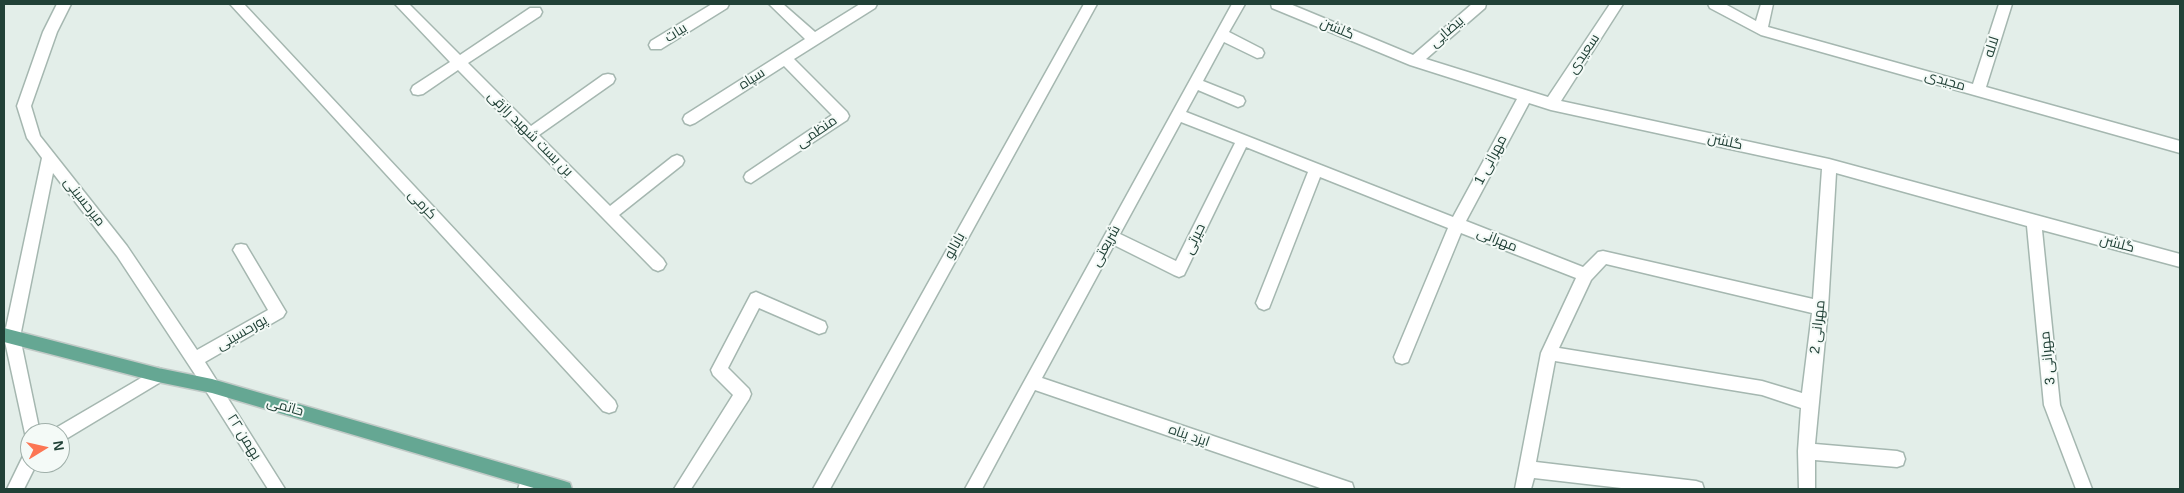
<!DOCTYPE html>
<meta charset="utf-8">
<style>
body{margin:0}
#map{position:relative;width:2184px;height:493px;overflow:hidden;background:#e3eee9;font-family:Arial,sans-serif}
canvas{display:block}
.frame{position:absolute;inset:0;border:5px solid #214137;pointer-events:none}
.north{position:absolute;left:20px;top:423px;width:50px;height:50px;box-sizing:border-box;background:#f4faf7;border:1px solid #a0b0aa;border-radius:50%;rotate:81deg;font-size:14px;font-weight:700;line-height:20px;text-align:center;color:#214137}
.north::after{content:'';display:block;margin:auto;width:18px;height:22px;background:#fc7654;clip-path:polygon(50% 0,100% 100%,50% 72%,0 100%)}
</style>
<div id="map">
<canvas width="2184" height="493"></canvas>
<div class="frame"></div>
<div class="north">N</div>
</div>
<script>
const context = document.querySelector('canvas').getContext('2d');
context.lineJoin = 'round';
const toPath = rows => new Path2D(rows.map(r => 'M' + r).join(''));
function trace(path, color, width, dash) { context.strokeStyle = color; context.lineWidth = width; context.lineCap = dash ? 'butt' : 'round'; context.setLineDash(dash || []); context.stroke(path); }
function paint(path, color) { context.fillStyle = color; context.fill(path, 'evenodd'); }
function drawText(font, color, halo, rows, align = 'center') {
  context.font = font + ' Arial,Cairo,sans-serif'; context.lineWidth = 4; context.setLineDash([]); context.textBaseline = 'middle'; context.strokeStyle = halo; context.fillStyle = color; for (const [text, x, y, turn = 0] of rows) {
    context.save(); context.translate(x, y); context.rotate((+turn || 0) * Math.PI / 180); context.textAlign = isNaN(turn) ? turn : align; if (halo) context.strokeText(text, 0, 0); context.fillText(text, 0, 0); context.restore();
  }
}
const minor = toPath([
 [57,4,71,4,57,32,31,106,40,136,127,246,197,350,268,310,236,255,233,250,236,245,241,244,246,245,283,307,286,312,283,317,205,362,285,489,268,489,206,391,117,256,53,173,20,337,40,433,30,433,30,440,26,438,4,337,42,158,27,138,17,106,43,32,57,4],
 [230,4,244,4,615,401,617,406,615,411,609,413,603,411,230,4],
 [395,4,409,4,460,55,530,8,540,8,542,12,540,16,468,63,531,126,603,75,608,74,613,75,615,79,613,83,539,135,610,206,672,157,677,155,682,157,684,161,682,165,619,215,663,259,666,264,663,269,658,271,653,269,458,70,423,94,418,95,413,94,411,90,413,86,450,62,395,4],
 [712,4,729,4,727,8,661,49,651,49,649,45,651,41,712,4],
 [769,4,783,4,815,32,860,4,877,4,875,8,794,59,847,112,849,116,847,120,751,183,746,181,744,177,746,173,832,115,784,66,695,123,690,125,685,123,683,119,685,115,805,39,769,4],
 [1084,4,1097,4,830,489,813,489,1084,4],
 [1232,4,1245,4,1229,32,1262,49,1264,53,1262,57,1257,58,1224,42,1203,81,1243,97,1245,101,1243,105,1238,107,1198,90,1186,112,1453,217,1517,99,1410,65,1272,8,1271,4,1290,4,1413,55,1472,4,1486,4,1485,8,1426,59,1548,97,1610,4,1623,4,1561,101,1829,159,2180,254,2180,267,2042,230,2060,405,2092,489,2076,489,2044,405,2027,226,1836,173,1828,308,1815,444,1897,451,1903,453,1905,459,1903,465,1897,467,1815,460,1815,489,1799,489,1798,451,1801,408,1762,395,1555,361,1536,462,1696,481,1702,483,1704,489,1630,489,1534,478,1531,489,1515,489,1541,353,1576,278,1461,233,1408,362,1402,364,1396,362,1394,357,1448,228,1320,177,1269,308,1264,310,1259,308,1256,303,1308,172,1246,147,1184,275,1179,277,1174,275,1114,245,1042,378,1346,481,1352,483,1354,489,1323,489,1035,390,982,489,965,489,1232,4],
 [1529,103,1551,110,1822,169,1813,299,1603,251,1598,252,1583,267,1466,221,1529,103],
 [1181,122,1235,143,1176,261,1120,234,1181,122],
 [1606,264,1812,313,1802,393,1762,381,1559,348,1591,280,1606,264],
 [1708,4,1725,4,1756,21,1761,4,1773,4,1768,27,1973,84,1999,4,2012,4,1986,87,2180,141,2180,153,1761,35,1710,8,1708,4],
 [756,292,825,322,827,327,825,332,819,334,759,308,728,368,749,389,751,394,749,399,691,489,674,489,733,395,713,375,711,370,751,294,756,292],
 [158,368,164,370,166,375,164,380,66,439,60,442,60,433,52,433,54,429,158,368],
 [30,452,30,463,37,463,24,489,7,489,24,454,30,452],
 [538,474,544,476,546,482,544,488,518,489,520,483,538,474]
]);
const major = toPath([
 [4,328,158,368,212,379,564,481,570,483,572,489,537,489,212,393,158,382,4,342,4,328]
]);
const streetNames = [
 ["گلشن",1337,29,23],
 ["بیضایی",1447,32,-41],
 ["بیات",676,33,-32],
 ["لاله",1992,47,-72],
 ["سعیدی",1584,54,-56],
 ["سپاه",752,79,-32],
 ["مجیدی",1945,81,16],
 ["منظمی",817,132,-34],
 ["بن بست شهید رازقی",530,134,45],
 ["گلشن",1725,142,12],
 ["مهرانی 1",1491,160,-62],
 ["میرحسینی",84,202,52],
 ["کرمی",422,205,47],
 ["حیرتی",1195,239,-64],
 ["مهرانی",1497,240,22],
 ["گلشن",2117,244,15],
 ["بابالو",955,246,-61],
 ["شریعتی",1106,246,-61],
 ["مهرانی 2",1818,327,-84],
 ["پورحسینی",242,333,-30],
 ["مهرانی 3",2048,358,-96],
 ["حاتمی",285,407,16],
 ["ایزد پناه",1189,436,19],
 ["۲۲ بهمن",244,437,58]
];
trace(minor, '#a5b7b0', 3);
trace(major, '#c1cac7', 3);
paint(minor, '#fff');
paint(major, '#65a793');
drawText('14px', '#214137', '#f4faf7', streetNames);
</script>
